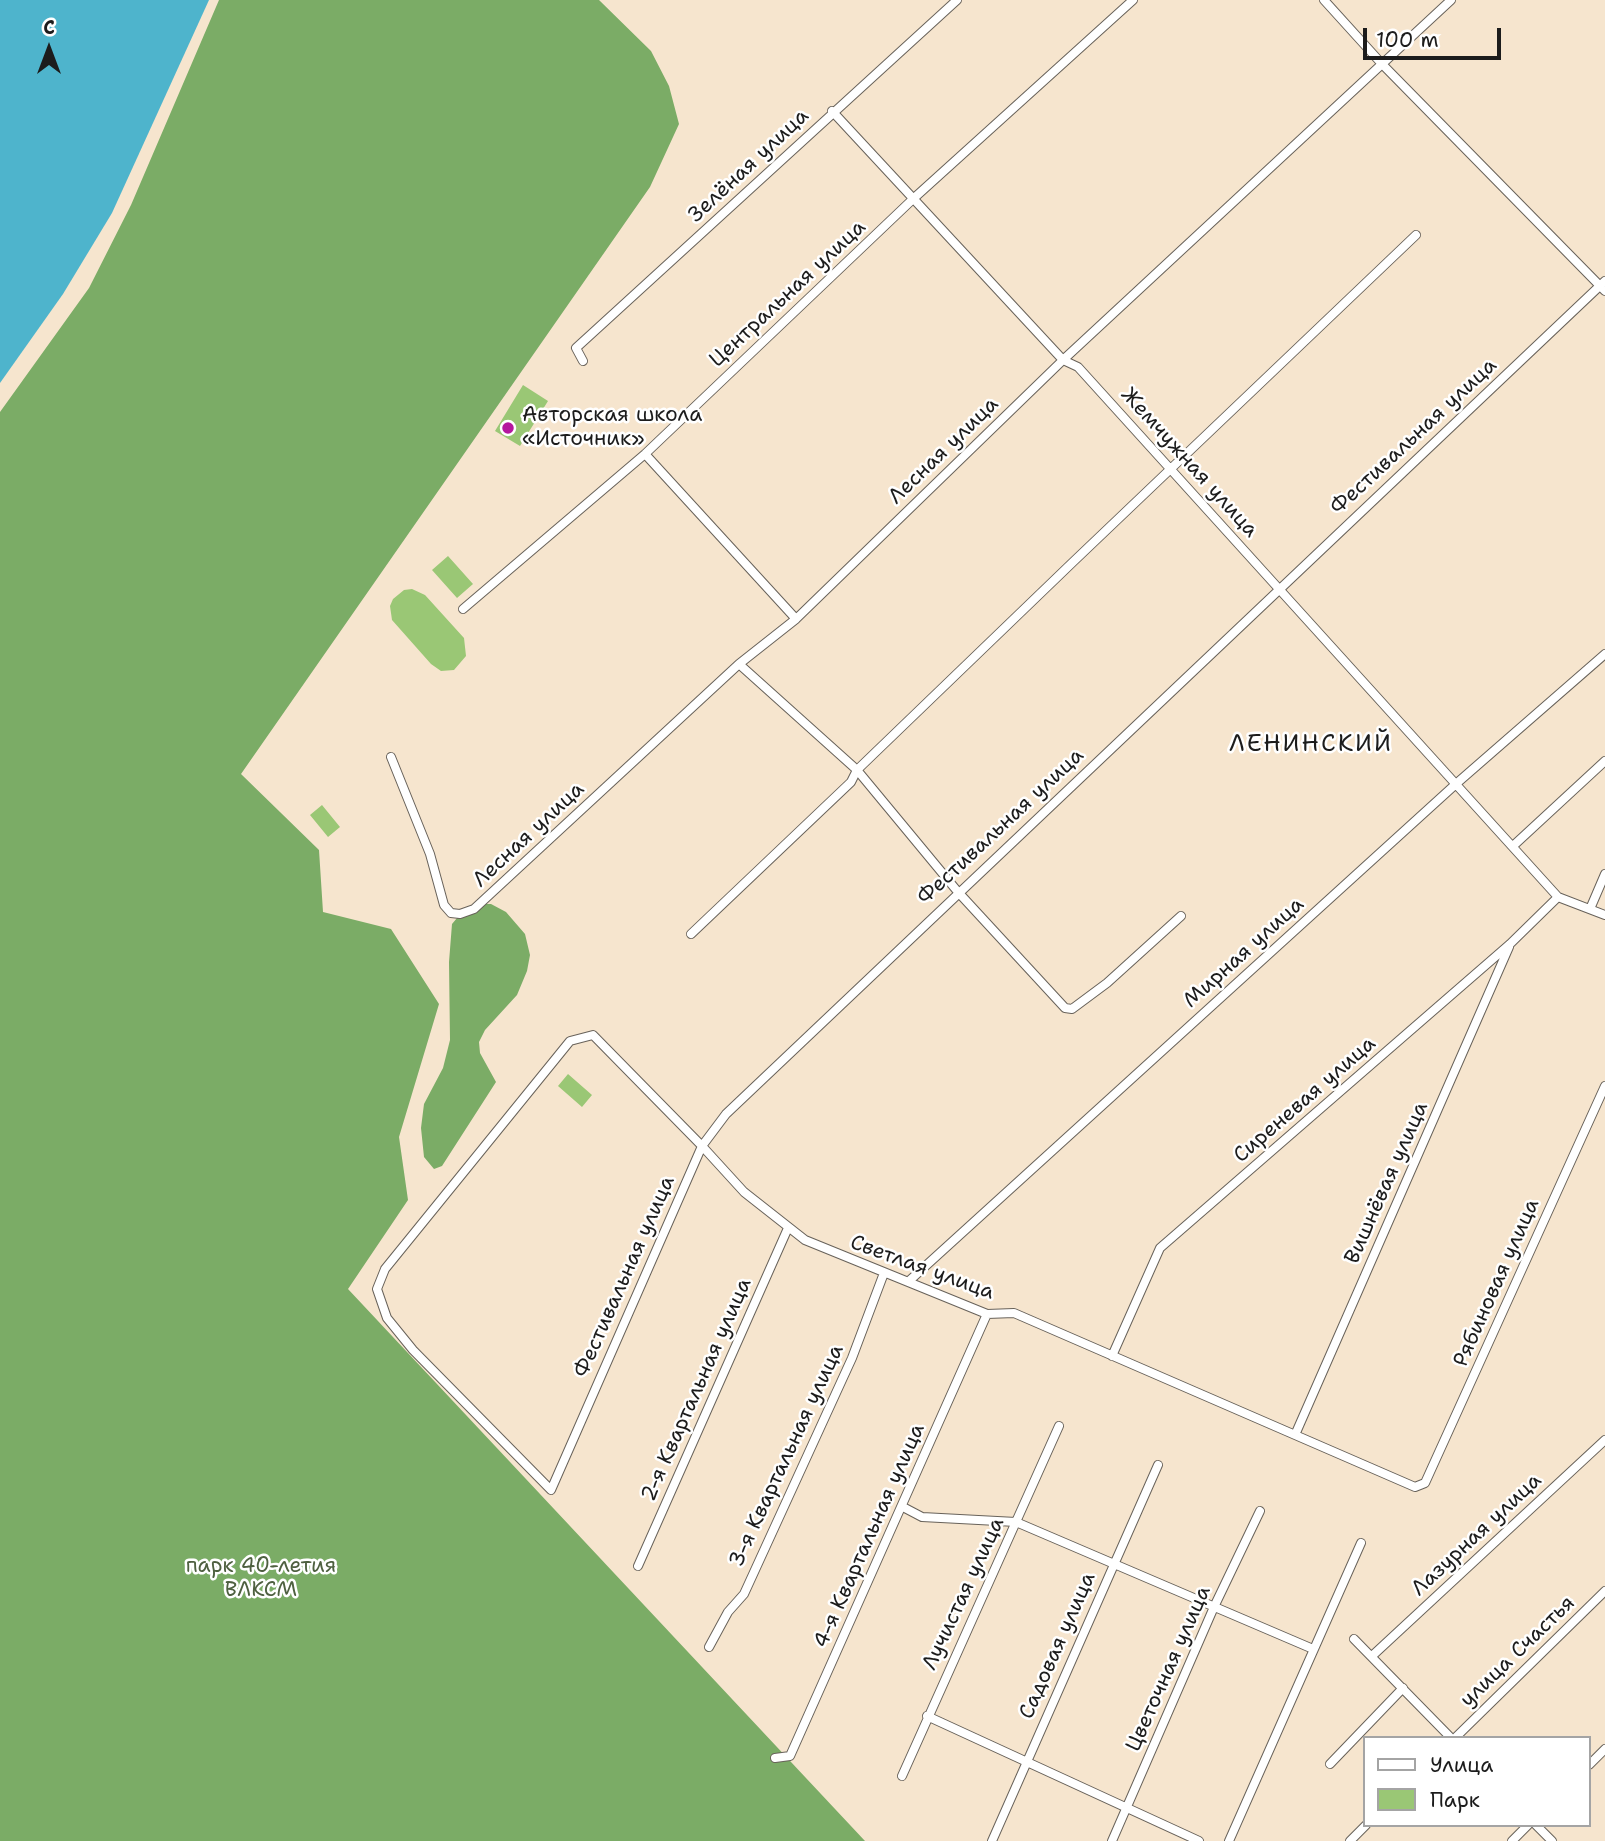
<!DOCTYPE html>
<meta charset="utf-8">
<style>
body{margin:0}
#map{position:relative;width:1605px;height:1841px;overflow:hidden;background:#f6e5ce;font-family:"Shantell Sans",sans-serif}
canvas{display:block}
.legend{position:absolute;left:1363px;top:1736px;width:228px;height:91px;box-sizing:border-box;background:#fff;border:2px solid #a4a4a4;margin:0;padding:9px 12px;list-style:none;font-size:21px;color:#1c1c1c}
.legend li{display:flex;align-items:center;gap:14px;height:35px}
.legend b{width:35px;border:2px solid #a4a4a4}
.north{position:absolute;left:14px;top:14px;width:70px;height:70px;-webkit-text-stroke:5px #fff;paint-order:stroke;rotate:0deg;font-size:19px;font-weight:700;line-height:28px;text-align:center;color:#1c1c1c}
.north::after{content:'';display:block;margin:auto;width:24px;height:32px;background:#1c1c1c;clip-path:polygon(50% 0,100% 100%,50% 72%,0 100%)}
.scale{position:absolute;left:1363px;top:28px;width:138px;height:32px;box-sizing:border-box;border:4px solid #1c1c1c;border-top:0;padding-left:9px;font-size:21px;line-height:24px;white-space:nowrap;color:#1c1c1c;-webkit-text-stroke:5px #fff;paint-order:stroke}
</style>
<div id="map">
<canvas width="1605" height="1841"></canvas>
<ul class="legend">
<li><b style="height:9px;background:#fff"></b>Улица</li>
<li><b style="height:19px;background:#9ac775"></b>Парк</li>
</ul>
<div class="north">С</div>
<div class="scale">100 m</div>
</div>
<script>
const context = document.querySelector('canvas').getContext('2d');
context.lineJoin = 'round';
function paint(path, color) { context.fillStyle = color; context.fill(path, 'evenodd'); }
const toPath = rows => new Path2D(rows.map(r => 'M' + r).join(''));
function trace(path, color, width, dash) { context.strokeStyle = color; context.lineWidth = width; context.lineCap = dash ? 'butt' : 'round'; context.setLineDash(dash || []); context.stroke(path); }
function drawText(font, color, halo, rows, align = 'center') {
  context.font = font + ' "Shantell Sans",sans-serif'; context.lineWidth = 5; context.setLineDash([]); context.textBaseline = 'middle'; context.strokeStyle = halo; context.fillStyle = color; for (const [text, x, y, turn = 0] of rows) {
    context.save(); context.translate(x, y); context.rotate((+turn || 0) * Math.PI / 180); context.textAlign = isNaN(turn) ? turn : align; if (halo) context.strokeText(text, 0, 0); context.fillText(text, 0, 0); context.restore();
  }
}
const green = toPath([
 [523,385,548,401,520,446,495,431],
 [448,556,473,584,457,598,432,570],
 [412,589,425,595,464,638,466,656,454,670,441,671,431,664,392,620,390,606,393,599,404,590],
 [322,805,340,827,328,837,310,815],
 [568,1074,592,1095,582,1107,558,1086]
]);
const forest = toPath([
 [219,0,599,0,651,51,669,86,679,124,650,187,241,774,319,850,323,912,391,929,439,1004,399,1137,408,1200,348,1289,865,1841,0,1841,0,412,89,288,131,205],
 [482,904,491,904,506,912,525,934,530,955,527,971,517,995,485,1030,479,1042,480,1053,496,1082,442,1166,434,1169,424,1157,421,1128,424,1104,443,1068,450,1040,449,962,452,924,462,912]
]);
const water = toPath([
 [0,0,209,0,112,213,63,294,0,383]
]);
const minor = toPath([
 [1324,0,1382,64,1605,291],
 [832,111,1063,360,1078,367,1558,897,1605,915],
 [1605,281,726,1114,702,1146,551,1490,413,1350,387,1318,377,1289,385,1269,570,1041,593,1035,702,1146,744,1192,805,1240,987,1314,1014,1313,1415,1487,1425,1483,1605,1086],
 [583,361,576,348,957,0],
 [645,454,796,619],
 [463,609,645,454,913,199,1133,0],
 [739,664,857,770,958,892,1065,1008,1072,1009,1107,983,1181,916],
 [391,757,430,854,444,905,451,913,460,914,474,909,739,664,796,619,1063,360,1451,0],
 [1513,846,1605,761],
 [1590,909,1605,874],
 [691,934,851,782,857,770,1074,561,1416,235],
 [909,1281,1457,783,1605,654],
 [1112,1356,1160,1248,1510,944,1558,897],
 [1295,1435,1509,947],
 [903,1507,922,1517,1016,1522,1313,1649],
 [638,1566,788,1228],
 [1354,1639,1451,1738],
 [709,1647,728,1612,744,1594,852,1358,884,1273],
 [1372,1656,1605,1440],
 [927,1716,1199,1841],
 [1455,1738,1605,1591],
 [775,1758,790,1756,987,1314],
 [1330,1764,1403,1688],
 [1589,1765,1605,1749],
 [902,1776,1059,1426],
 [1536,1825,1552,1841],
 [992,1841,1158,1465],
 [1112,1841,1214,1607,1260,1511],
 [1229,1841,1361,1543],
 [1350,1841,1366,1825],
 [1512,1841,1528,1825]
]);
const markers = [
 [508,428,7,"#b5179e"]
];
const streetNames = [
 ["Зелёная улица",749,166,-43],
 ["Центральная улица",788,294,-43],
 ["Фестивальная улица",1414,437,-43],
 ["Лесная улица",944,451,-44],
 ["Жемчужная улица",1189,463,48],
 ["Фестивальная улица",1001,827,-43],
 ["Лесная улица",529,835,-43],
 ["Мирная улица",1244,953,-42],
 ["Сиреневая улица",1305,1100,-41],
 ["Вишнёвая улица",1387,1183,-66],
 ["Светлая улица",922,1268,20],
 ["Фестивальная улица",625,1277,-66],
 ["Рябиновая улица",1497,1283,-66],
 ["2-я Квартальная улица",697,1390,-66],
 ["3-я Квартальная улица",787,1456,-65],
 ["Лазурная улица",1477,1535,-43],
 ["4-я Квартальная улица",870,1536,-66],
 ["Лучистая улица",964,1594,-65],
 ["Садовая улица",1058,1646,-66],
 ["улица Счастья",1518,1652,-44],
 ["Цветочная улица",1169,1669,-66]
];
const poiNames = [
 ["Авторская школа",522,416],
 ["«Источник»",522,440]
];
const parkNames = [
 ["парк 40-летия",261,1567],
 ["ВЛКСМ",261,1591]
];
const quarterNames = [
 ["ЛЕНИНСКИЙ",1311,745]
];
paint(green, '#9ac775');
paint(forest, '#7bac66');
paint(water, '#4eb4cc');
trace(minor, '#68625a', 10);
trace(minor, '#fff', 8);
for (const [x, y, r, color] of markers) { const dot = new Path2D(); dot.arc(x, y, r, 0, 2 * Math.PI); context.fillStyle = color; context.fill(dot); trace(dot, '#fff', 2.5); }
drawText('21px', '#1c1c1c', '#fff', streetNames);
drawText('21px', '#1c1c1c', '#fff', poiNames, 'left');
drawText('21px', '#4e6040', '#fff', parkNames);
context.letterSpacing = '2px';
drawText('24px', '#1c1c1c', '#fff', quarterNames);
context.letterSpacing = '0px';
</script>
